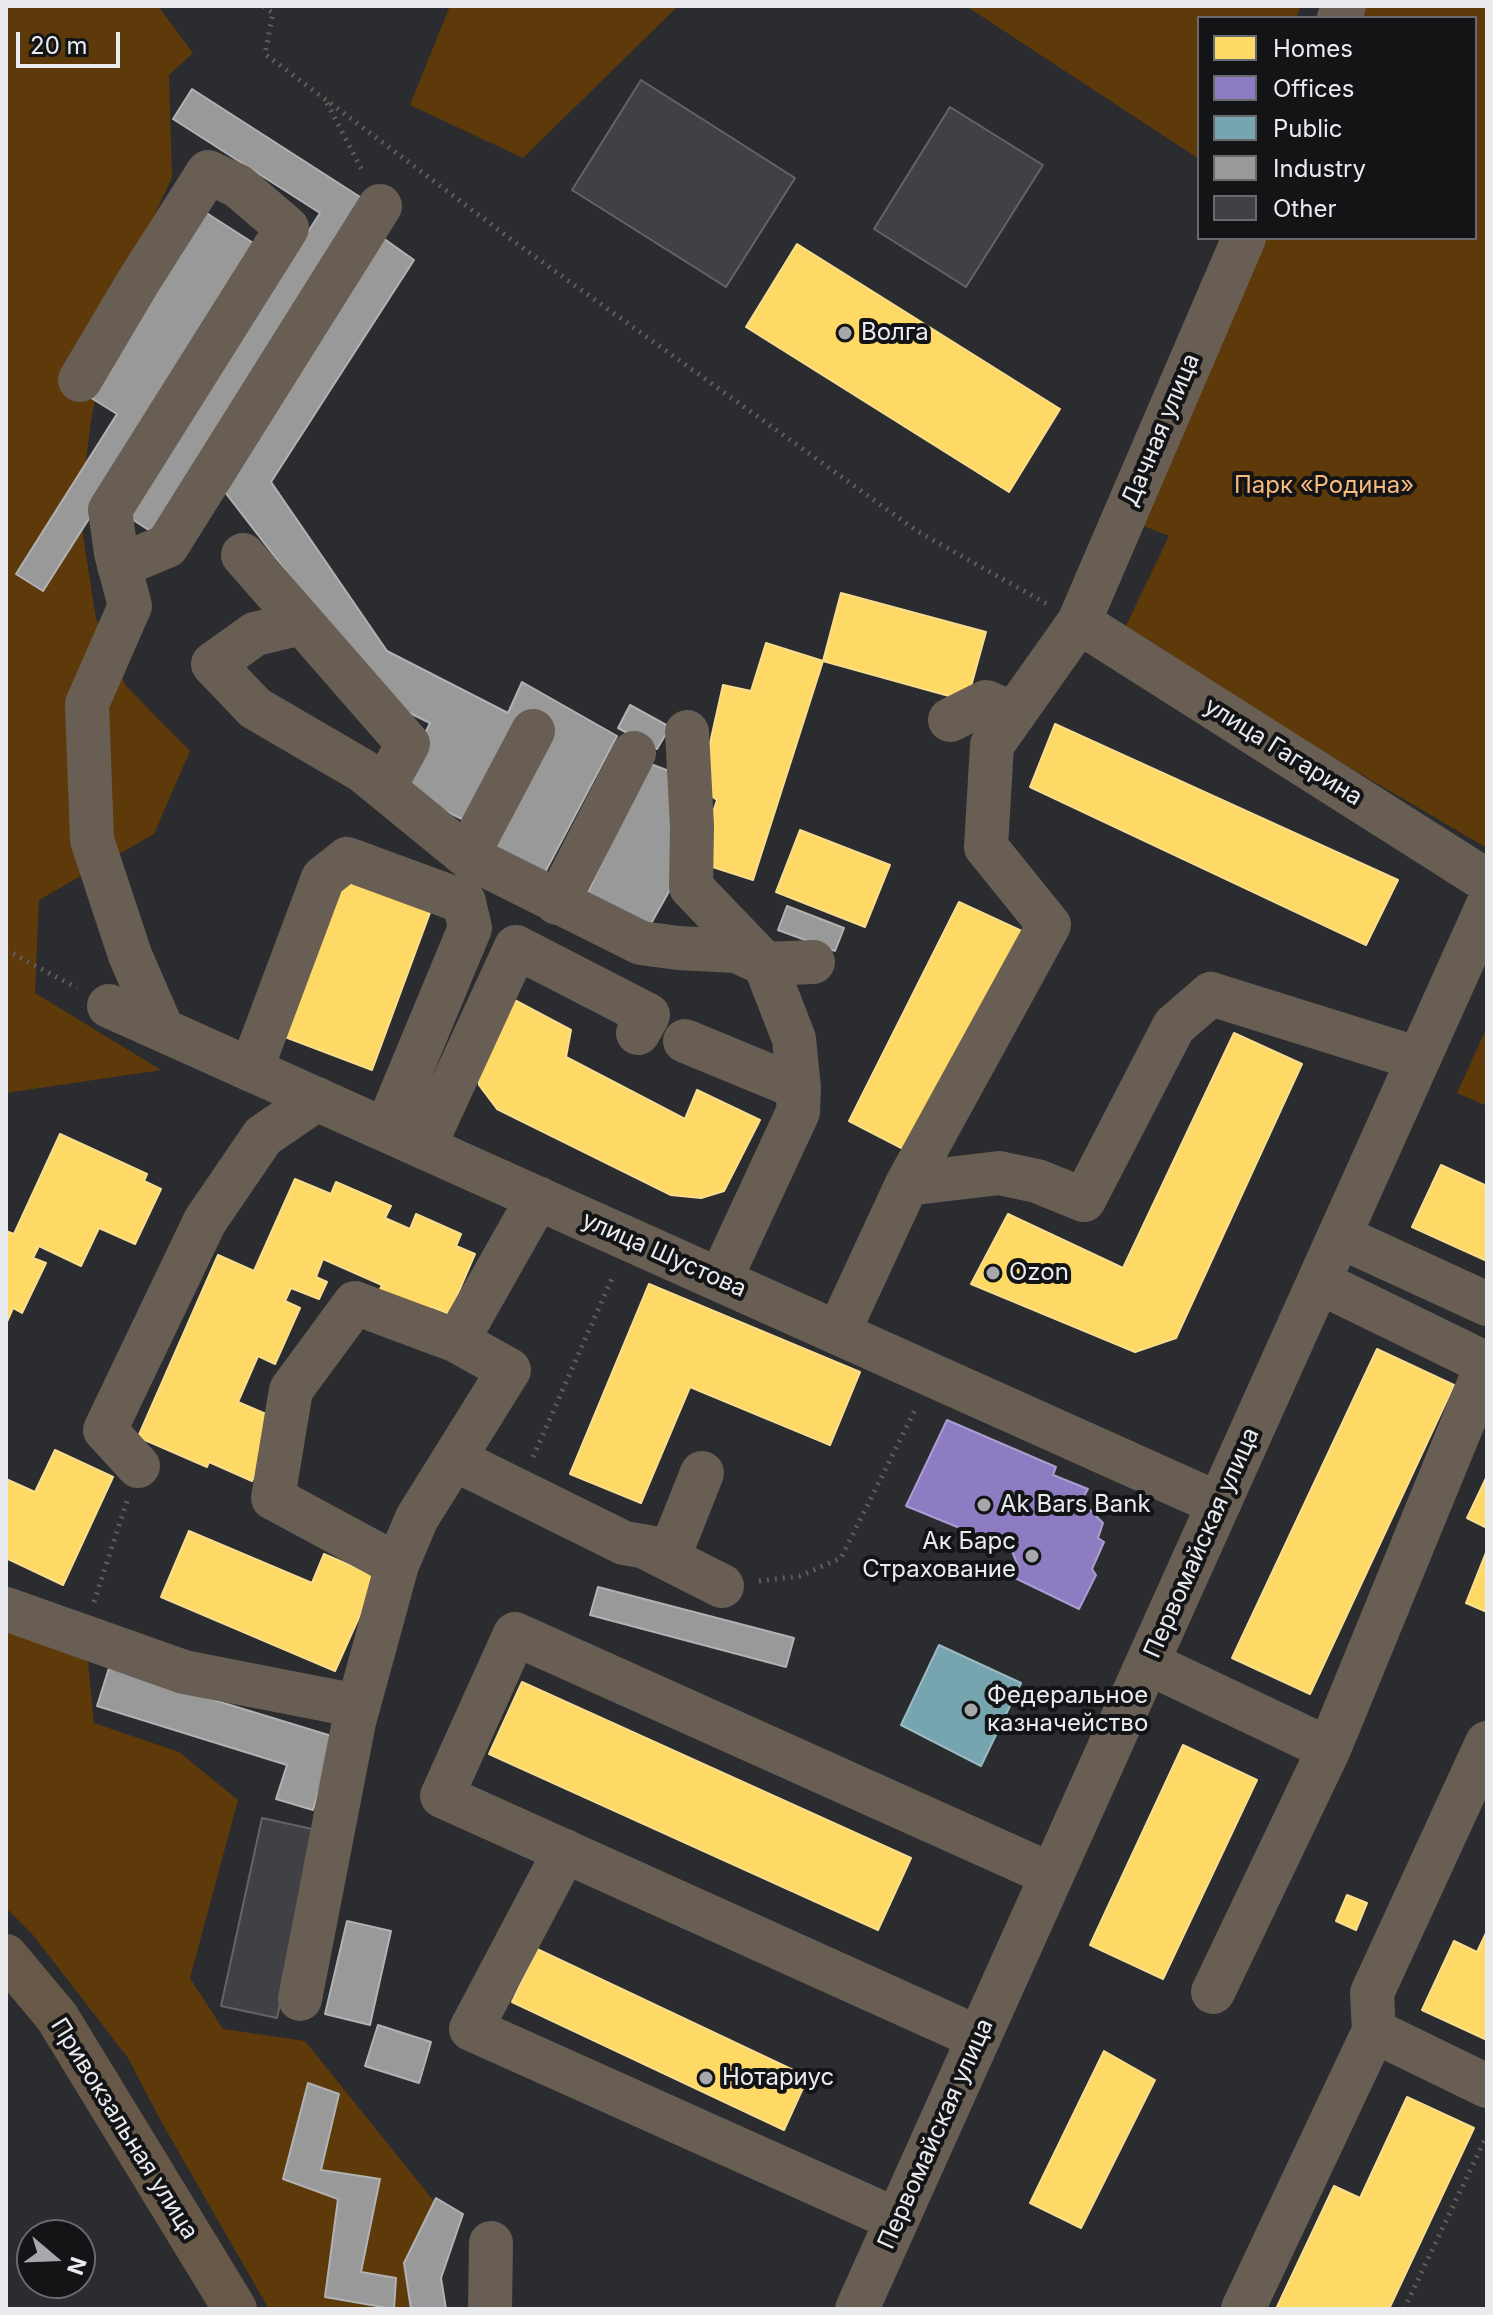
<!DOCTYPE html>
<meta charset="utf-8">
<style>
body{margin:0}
#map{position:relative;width:1493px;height:2315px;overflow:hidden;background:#2b2c2f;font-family:Inter,sans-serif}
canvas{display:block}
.frame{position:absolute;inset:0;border:8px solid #eaebef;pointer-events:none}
.legend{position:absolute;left:1197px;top:16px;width:280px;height:224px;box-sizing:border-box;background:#131416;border:2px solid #696a6d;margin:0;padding:10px 14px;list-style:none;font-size:24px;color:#eaebef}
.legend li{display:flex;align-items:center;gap:16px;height:40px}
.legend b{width:40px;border:2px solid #696a6d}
.north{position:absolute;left:16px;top:2219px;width:80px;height:80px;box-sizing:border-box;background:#131416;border:2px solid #696a6d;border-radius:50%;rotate:109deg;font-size:22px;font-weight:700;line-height:32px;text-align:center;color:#eaebef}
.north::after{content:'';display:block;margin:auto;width:28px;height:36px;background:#a7a8ac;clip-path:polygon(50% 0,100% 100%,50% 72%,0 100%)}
.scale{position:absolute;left:16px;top:32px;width:104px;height:36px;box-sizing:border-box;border:4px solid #eaebef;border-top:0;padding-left:10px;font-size:24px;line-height:28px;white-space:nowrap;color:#eaebef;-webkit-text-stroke:6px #131416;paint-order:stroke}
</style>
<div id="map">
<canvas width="1493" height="2315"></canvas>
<div class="frame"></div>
<ul class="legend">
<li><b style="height:22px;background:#ffd966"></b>Homes</li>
<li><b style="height:22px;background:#8e7cc3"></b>Offices</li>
<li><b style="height:22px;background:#76a5af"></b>Public</li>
<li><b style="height:22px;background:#999"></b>Industry</li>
<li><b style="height:22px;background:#404144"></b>Other</li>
</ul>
<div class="north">N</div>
<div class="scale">20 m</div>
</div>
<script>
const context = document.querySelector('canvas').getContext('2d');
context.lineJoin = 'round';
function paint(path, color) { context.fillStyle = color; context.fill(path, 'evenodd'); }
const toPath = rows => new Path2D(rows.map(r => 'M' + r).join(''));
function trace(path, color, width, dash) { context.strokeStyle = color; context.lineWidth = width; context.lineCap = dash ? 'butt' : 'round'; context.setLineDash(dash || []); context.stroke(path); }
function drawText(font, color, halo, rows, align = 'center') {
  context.font = font + ' Inter,sans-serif'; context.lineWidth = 8; context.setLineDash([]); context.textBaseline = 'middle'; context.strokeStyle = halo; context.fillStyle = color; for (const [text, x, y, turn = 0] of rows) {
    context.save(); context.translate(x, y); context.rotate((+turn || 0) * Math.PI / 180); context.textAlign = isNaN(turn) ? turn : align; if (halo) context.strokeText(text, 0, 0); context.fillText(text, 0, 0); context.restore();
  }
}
const green = toPath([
 [6,6,158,6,193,53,169,75,172,177,111,310,90,427,80,516,96,619,126,686,190,751,154,834,39,900,35,993,161,1070,6,1093],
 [450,6,678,6,523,158,410,105],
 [966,6,1301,6,1296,18,1199,18,1199,159],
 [1359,6,1487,6,1487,848,1122,634,1169,536,1131,521,1257,238,1475,238,1475,18,1354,18],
 [1487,1027,1487,1106,1457,1093],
 [6,1602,86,1642,94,1723,179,1752,238,1800,190,1978,223,2029,305,2041,445,2215,428,2309,269,2309,162,2123,128,2058,33,1935,6,1908]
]);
const homes = toPath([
 [797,244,1060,409,1009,492,746,327,797,244],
 [841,593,986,632,967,701,823,661,841,593],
 [766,643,823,661,753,880,697,862,717,800,700,788,723,685,751,691,766,643],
 [1055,724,1398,880,1366,945,1030,787,1055,724],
 [800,830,890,865,865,927,776,892,800,830],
 [343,878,431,910,372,1070,285,1037,343,878],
 [959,902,1026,933,913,1154,849,1121,959,902],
 [507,996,571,1030,566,1057,685,1119,697,1090,760,1120,724,1191,701,1198,671,1195,497,1109,479,1085,478,1056,507,996],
 [1234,1033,1302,1064,1176,1338,1135,1352,971,1284,1008,1214,1123,1268,1234,1033],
 [60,1134,147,1174,144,1181,161,1189,135,1244,99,1228,81,1266,39,1246,33,1258,46,1263,22,1313,13,1308,6,1324,6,1231,14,1234,60,1134],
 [1441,1165,1487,1186,1487,1261,1412,1227,1441,1165],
 [295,1179,331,1194,336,1182,391,1206,385,1218,410,1229,416,1214,461,1234,456,1246,475,1254,449,1314,432,1307,426,1320,376,1298,382,1285,323,1259,316,1277,327,1282,319,1299,291,1288,285,1301,300,1308,275,1364,258,1356,238,1402,280,1420,252,1481,209,1462,207,1467,138,1437,218,1255,254,1271,295,1179],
 [649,1284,860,1372,830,1445,690,1387,641,1503,570,1474,649,1284],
 [1377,1349,1454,1385,1310,1694,1232,1658,1377,1349],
 [55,1450,113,1477,63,1585,6,1558,6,1479,35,1492,55,1450],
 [1487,1476,1487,1528,1467,1518,1487,1476],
 [189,1531,312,1583,324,1554,377,1577,335,1671,161,1597,189,1531],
 [1487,1550,1487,1612,1466,1603,1487,1550],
 [522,1682,911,1858,878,1930,489,1754,522,1682],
 [1183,1745,1257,1780,1163,1979,1090,1945,1183,1745],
 [1347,1895,1367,1903,1356,1930,1336,1921,1347,1895],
 [1487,1931,1487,2040,1422,2010,1454,1941,1477,1952,1487,1931],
 [537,1949,808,2077,784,2130,512,2002,537,1949],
 [1104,2051,1155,2080,1081,2228,1030,2203,1104,2051],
 [1407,2097,1474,2128,1389,2309,1276,2309,1334,2186,1360,2198,1407,2097]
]);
const offices = toPath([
 [947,1420,1056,1467,1053,1475,1088,1489,1081,1501,1103,1523,1098,1538,1104,1542,1092,1569,1096,1575,1079,1609,1015,1578,1019,1568,1011,1549,906,1506,947,1420]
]);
const public = toPath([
 [939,1645,1021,1683,981,1766,901,1725,939,1645]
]);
const industry = toPath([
 [192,89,371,204,158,536,127,516,320,213,173,119,192,89],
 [205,212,261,248,43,591,16,574,117,414,88,396,205,212],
 [383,238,414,260,271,482,387,651,508,713,522,682,617,736,541,880,491,848,464,820,399,788,430,723,387,702,221,487,383,238],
 [630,705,670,727,657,749,618,728,630,705],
 [648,763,677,774,681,870,644,936,583,903,648,763],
 [787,906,844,928,835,951,778,930,787,906],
 [598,1587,794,1638,786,1667,590,1615,598,1587],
 [109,1668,335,1737,313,1810,276,1799,287,1765,97,1706,109,1668],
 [347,1921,391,1931,370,2025,325,2014,347,1921],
 [378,2025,431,2042,419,2083,365,2066,378,2025],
 [308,2083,339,2094,321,2170,380,2179,361,2272,396,2278,394,2309,325,2297,338,2199,283,2179,308,2083],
 [436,2198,463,2214,441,2278,446,2309,411,2309,404,2263,436,2198]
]);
const building = toPath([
 [641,80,795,178,726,287,572,190,641,80],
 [950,107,1043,165,966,287,874,229,950,107],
 [262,1818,317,1830,277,2018,221,2006,262,1818]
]);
const path = toPath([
 [263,6,273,13,265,54,520,246,917,531,1047,604],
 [327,103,363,172],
 [6,950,77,988],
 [533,1457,613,1276],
 [759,1581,800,1576,841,1558,916,1408],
 [94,1602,127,1501],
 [1404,2309,1487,2135]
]);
const minor = toPath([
 [1339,18,1344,6],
 [80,380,138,282,208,172,238,186,287,228,110,510,116,553,130,606,87,704,92,840,130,955,162,1029],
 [243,555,408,744,384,787],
 [119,566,167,546,380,206],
 [1079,622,1487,881],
 [301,623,255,634,213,664,255,708,363,771,467,856,641,943,678,948,736,951,765,964,813,962],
 [950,720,986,702,1014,714],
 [687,732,692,826,691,887,765,964,794,1039,799,1088],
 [467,856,533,731],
 [557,903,634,753],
 [109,1006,1219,1504],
 [685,1041,799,1088,798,1112,720,1280],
 [251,1070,323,878,347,859,464,902,470,928,386,1130],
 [424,1147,516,947,648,1015,638,1033],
 [907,1184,1049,925,986,847,992,745,1079,622,1244,238],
 [1339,1236,1487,1304],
 [838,1333,907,1184,999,1173,1037,1181,1084,1200,1174,1026,1211,994,1419,1059],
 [457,1341,509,1370,417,1518,397,1565,273,1498,291,1390,355,1303,457,1341,538,1198],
 [454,1459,624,1543,671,1551,702,1473],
 [138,1466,105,1430,205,1221,263,1136,317,1099],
 [643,1546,722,1586],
 [6,1609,184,1672,358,1706],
 [1148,1663,1329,1749,1487,1364,1319,1282],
 [1487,1743,1372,1993,1374,2031,1487,2086],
 [565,1851,471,2029,897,2220],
 [1213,1992,1329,1749],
 [300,1999,354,1722,397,1565],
 [979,2038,442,1796,515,1634,1052,1875],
 [490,2309,491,2243],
 [857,2309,1487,907],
 [1243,2309,1374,2031]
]);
const major = toPath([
 [6,1956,57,2017,235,2309]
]);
const markers = [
 [845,333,8,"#a7a8ac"],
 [993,1273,8,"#a7a8ac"],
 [984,1505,8,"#a7a8ac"],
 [1032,1556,8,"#a7a8ac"],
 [971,1710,8,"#a7a8ac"],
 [706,2078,8,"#a7a8ac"]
];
const poiNames = [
 ["Волга",861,333],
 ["Ozon",1009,1273],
 ["Ak Bars Bank",1000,1505],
 ["Ак Барс",1016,1542,"right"],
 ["Страхование",1016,1570,"right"],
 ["Федеральное",987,1696],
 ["казначейство",987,1724],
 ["Нотариус",722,2078]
];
const streetNames = [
 ["Дачная улица",1161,430,-67],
 ["улица Гагарина",1283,752,32],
 ["улица Шустова",664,1255,24],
 ["Первомайская улица",1202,1543,-66],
 ["Привокзальная улица",124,2129,58],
 ["Первомайская улица",936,2134,-66]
];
const parkNames = [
 ["Парк «Родина»",1324,486]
];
paint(green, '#5e390a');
paint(homes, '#ffd966');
trace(homes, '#f9de8f', 2);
paint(offices, '#8e7cc3');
trace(offices, '#aa9dd0', 2);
paint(public, '#76a5af');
trace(public, '#99bac2', 2);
paint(industry, '#999');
trace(industry, '#b1b2b3', 2);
paint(building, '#404144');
trace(building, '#636466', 2);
trace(path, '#625d58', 5, [2, 6]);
trace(minor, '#685e54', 44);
trace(major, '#685847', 44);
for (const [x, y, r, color] of markers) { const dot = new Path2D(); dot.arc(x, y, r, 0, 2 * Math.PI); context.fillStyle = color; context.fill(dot); trace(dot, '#131416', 3); }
drawText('24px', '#eaebef', '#131416', poiNames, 'left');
drawText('24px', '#eaebef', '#131416', streetNames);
drawText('24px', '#f7ba7e', '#131416', parkNames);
</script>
